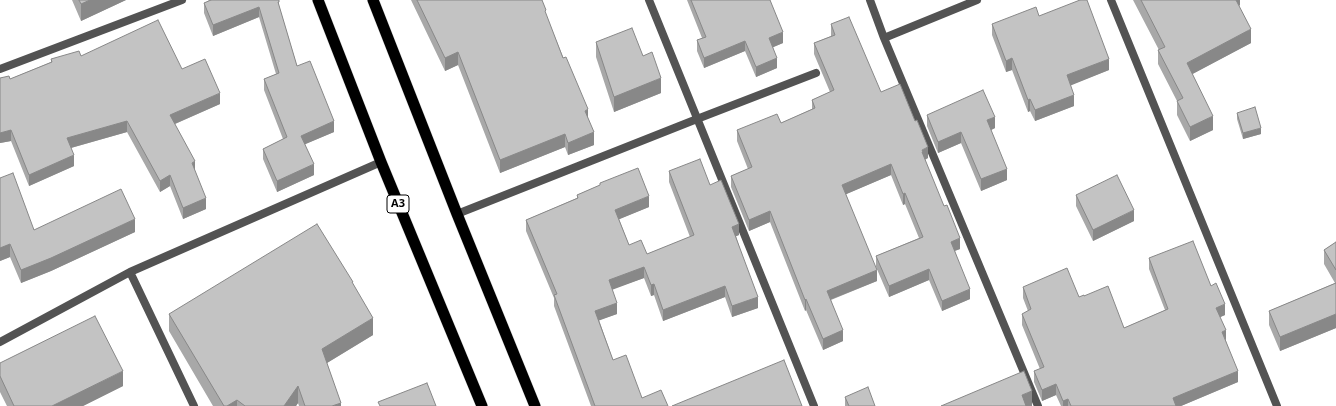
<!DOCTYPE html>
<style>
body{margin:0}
canvas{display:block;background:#fff}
</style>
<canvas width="1336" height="406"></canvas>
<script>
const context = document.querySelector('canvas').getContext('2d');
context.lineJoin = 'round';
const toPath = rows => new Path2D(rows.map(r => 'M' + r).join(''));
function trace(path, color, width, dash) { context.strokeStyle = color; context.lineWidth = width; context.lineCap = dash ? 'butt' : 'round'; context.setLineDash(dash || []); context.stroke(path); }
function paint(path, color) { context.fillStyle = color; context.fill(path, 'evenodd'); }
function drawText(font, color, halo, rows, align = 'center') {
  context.font = font + ' "Open Sans",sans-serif'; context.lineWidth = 3; context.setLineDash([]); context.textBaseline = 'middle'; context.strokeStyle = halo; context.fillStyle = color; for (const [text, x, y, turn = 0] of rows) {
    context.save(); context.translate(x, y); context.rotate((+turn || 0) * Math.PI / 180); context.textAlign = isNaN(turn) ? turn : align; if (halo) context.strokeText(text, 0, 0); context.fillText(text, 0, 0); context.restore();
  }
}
const minor = toPath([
 [649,0,814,406],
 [870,0,884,38,1038,406],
 [1111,0,1277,406],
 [884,38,977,0],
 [0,69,182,0],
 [457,214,697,119,816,73],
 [130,272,194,406],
 [0,342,130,272,381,162]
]);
const trunk = toPath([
 [318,0,381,162,482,406],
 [373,0,457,214,535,406]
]);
const wall = toPath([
 [72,0,126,0,81,21],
 [208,0,279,0,279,6,297,66,334,132,305,144,314,175,277,192,263,159,263,149,283,139,264,90,264,79,276,74,259,17,213,36,204,13,204,3,209,1],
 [411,0,542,0,546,15,588,118,594,145,568,155,565,147,500,173,458,65,445,71],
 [687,0,770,0,783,43,773,47,777,68,756,77,745,51,704,68,697,51,697,40,702,38],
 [1133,0,1240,0,1240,5,1239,6,1251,43,1192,74,1213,130,1190,141,1177,115,1177,101,1158,64,1158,50,1159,50],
 [1039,16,1109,70,1070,85,1074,106,1035,121,1030,111,1028,112,1012,70,1006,72,992,35,992,24],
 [831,24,928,158,925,160,960,249,955,251,970,299,942,311,929,280,889,297,876,267,876,256,919,238,905,204,903,205,891,175,846,194,877,281,831,300,843,341,823,350,806,310,805,311,770,222,749,231,731,187,731,176,748,169,737,141,737,130,781,123,812,109,812,100,830,92,814,54,814,43,831,36],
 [596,42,643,56,661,93,614,112,596,57],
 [81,56,182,69,220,104,175,124,195,172,206,209,183,219,170,186,160,192,127,132,71,148,74,166,29,186,11,141,0,143,0,78,10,79,51,62,51,59],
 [1237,113,1261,134,1243,139,1237,119],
 [927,115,995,128,991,130,1007,180,981,191,961,143,938,153,927,126],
 [669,171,710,185,739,235,736,236,758,308,732,317,725,297,663,321,654,295,651,296,644,278,612,289,617,314,599,320,613,360,642,398,668,406,591,406,554,306,554,298,526,231,526,220,577,198,577,195,600,185,600,183,649,207,619,219,629,245,647,254,690,237,669,182],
 [0,178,34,230,135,232,51,271,21,283,10,257,0,261],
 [1076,195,1134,221,1093,241,1076,206],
 [1336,242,1336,328,1280,351,1269,325,1269,311,1335,283,1324,264,1324,250],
 [1149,258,1211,286,1225,315,1220,317,1226,341,1238,382,1181,406,1061,406,1056,395,1042,401,1034,382,1034,371,1040,369,1022,325,1022,314,1028,311,1023,298,1023,287,1079,297,1084,296,1124,328,1165,310,1149,269],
 [353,284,373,335,327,363,341,406,299,406,298,403,296,406,213,406,169,331,169,314],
 [0,363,123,386,83,406,7,406,0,392],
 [845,397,875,406,845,406]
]);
const shadedWall = toPath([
 [90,0,126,0,81,21,81,4],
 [1233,0,1240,0,1240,5,1233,9],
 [259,7,259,17,213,36,213,25],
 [1251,29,1251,43,1187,77,1187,63],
 [783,32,783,43,769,49,769,38],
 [745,41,745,51,704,68,704,58],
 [458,52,458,65,445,71,445,58],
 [777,58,777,68,756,77,756,67],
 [1012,58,1012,70,1006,72,1006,61],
 [1109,59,1109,70,1067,87,1067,75],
 [661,78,661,93,614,112,614,97],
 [220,93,220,104,170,126,170,115],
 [1074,95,1074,106,1035,121,1035,110],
 [1030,99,1030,111,1028,112,1028,100],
 [588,109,588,122,585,111],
 [1213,116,1213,130,1190,141,1190,127],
 [995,117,995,128,987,132,987,120],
 [127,121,127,132,67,149,67,138],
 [334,121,334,132,301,146,301,136],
 [1261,128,1261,134,1243,139,1243,133],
 [11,130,11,141,0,143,0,133],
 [594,132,594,145,568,155,568,143],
 [961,132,961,143,938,153,938,142],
 [565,134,565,147,500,173,500,160],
 [928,147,928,158,923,160,922,152,922,150],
 [74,155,74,166,29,186,29,175],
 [195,161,195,172,192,163],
 [314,164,314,175,277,192,277,181],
 [891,164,891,175,842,196,842,185],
 [1007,169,1007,180,981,191,981,179],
 [170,175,170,186,160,192,160,181],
 [905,193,905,204,903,205,903,194],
 [649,196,649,207,615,221,615,210],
 [206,198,206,209,183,219,183,208],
 [1134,210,1134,221,1093,241,1093,230],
 [770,211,770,222,749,231,749,220],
 [135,219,135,232,51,271,21,283,21,270],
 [739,224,739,235,732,238,732,227],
 [960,238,960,249,951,252,951,242],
 [10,244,10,257,0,261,0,248],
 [644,267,644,278,609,291,609,280],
 [929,269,929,280,889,297,889,286],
 [877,270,877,281,827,301,827,291],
 [654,284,654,295,651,296,651,285],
 [725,286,725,297,663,321,663,310],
 [970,289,970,299,942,311,942,301],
 [758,297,758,308,732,317,732,306],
 [806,299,806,310,805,311,805,300],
 [617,303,617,314,595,322,595,311],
 [1225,304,1225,315,1216,319,1216,308],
 [1336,314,1336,328,1280,351,1280,337],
 [373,318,373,335,322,366,322,349],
 [843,330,843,341,823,350,823,339],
 [1226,330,1226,341,1222,332],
 [123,371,123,386,83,406,52,406],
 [1238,371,1238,382,1181,406,1173,406,1173,398],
 [1056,384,1056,395,1042,401,1042,390],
 [298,386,298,403,296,406,284,406],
 [1032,391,1032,406,1022,406,1022,395],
 [1068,399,1068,406,1063,406,1063,401],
 [237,400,237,406,227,406],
 [341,403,341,406,332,406]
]);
const building = toPath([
 [79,0,90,0,81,4,79,0],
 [211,0,279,0,279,2,278,2,297,66,310,61,334,121,301,136,314,164,277,181,263,149,287,137,264,79,279,73,259,7,213,25,204,3,211,0],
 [417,0,542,0,546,10,545,11,563,58,566,57,588,109,585,111,594,132,568,143,565,134,500,160,458,52,445,58,417,0],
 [691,0,770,0,783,32,769,38,777,58,756,67,745,41,704,58,697,40,706,37,691,0],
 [1080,0,1087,0,1109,59,1067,75,1074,95,1035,110,1030,99,1028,100,1012,58,1006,61,992,24,1036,7,1039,16,1080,0],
 [1141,0,1236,0,1251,29,1187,63,1213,116,1190,127,1177,101,1183,98,1158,50,1165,47,1141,0],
 [849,17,881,92,900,84,915,121,917,120,928,147,922,150,923,152,922,152,944,206,947,205,960,238,951,242,970,289,942,301,929,269,889,286,876,256,923,237,905,193,903,194,891,164,842,185,877,270,827,291,843,330,823,339,806,299,805,300,770,211,749,220,731,176,752,167,737,130,777,114,781,123,815,108,812,100,834,90,814,43,835,35,831,24,849,17],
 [158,20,182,69,205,59,220,93,170,115,195,161,192,163,206,198,183,208,170,175,160,181,127,121,67,138,74,155,29,175,11,130,0,133,0,78,9,76,10,79,52,62,51,59,79,51,81,56,158,20],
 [632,28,643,56,652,52,661,78,614,97,596,42,632,28],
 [983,90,995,117,987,120,1007,169,981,179,961,132,938,142,927,115,983,90],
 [1255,107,1261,128,1243,133,1237,113,1255,107],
 [700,159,710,185,721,180,739,224,732,227,758,297,732,306,725,286,663,310,654,284,651,285,644,267,609,280,617,303,595,311,613,360,626,355,642,398,661,390,668,406,595,406,554,295,557,294,526,220,578,198,577,195,600,185,600,183,638,168,649,196,615,210,629,245,641,240,647,254,694,235,669,171,700,159],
 [13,173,34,230,121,189,135,219,51,258,21,270,10,244,0,248,0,178,13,173],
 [1117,175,1134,210,1093,230,1076,195,1117,175],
 [317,224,353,282,352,282,373,318,322,349,341,403,332,406,305,406,298,386,284,406,245,406,237,400,227,406,224,406,169,314,317,224],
 [1193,241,1211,286,1216,283,1225,304,1216,308,1226,330,1222,332,1238,371,1173,398,1176,406,1071,406,1068,399,1063,401,1056,384,1042,390,1034,371,1044,367,1022,314,1031,309,1023,287,1067,268,1079,297,1084,295,1084,296,1108,286,1124,328,1168,309,1149,258,1193,241],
 [1336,242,1336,270,1324,250,1336,242],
 [1336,283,1336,314,1280,337,1269,311,1336,283],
 [95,316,123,371,52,406,14,406,0,376,0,363,95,316],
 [784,360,802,406,672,406,784,360],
 [1024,371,1032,391,1022,395,1026,406,941,406,1024,371],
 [427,383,436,406,380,406,378,402,427,383],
 [868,387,875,406,849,406,845,397,868,387]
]);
const shields = [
 [398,204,22]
];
const shieldNames = [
 ["A3",398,204]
];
trace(trunk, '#dbdbdb', 12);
trace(minor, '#535353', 8);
trace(trunk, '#000', 11);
paint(wall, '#a8a8a8');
paint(shadedWall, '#888');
paint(building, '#c3c3c3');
trace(building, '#888', 1);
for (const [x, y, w] of shields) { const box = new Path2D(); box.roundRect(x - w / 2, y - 9, w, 18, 3); context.fillStyle = '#fff'; context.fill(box); trace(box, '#000', 1); }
drawText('bold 11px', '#000', null, shieldNames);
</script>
